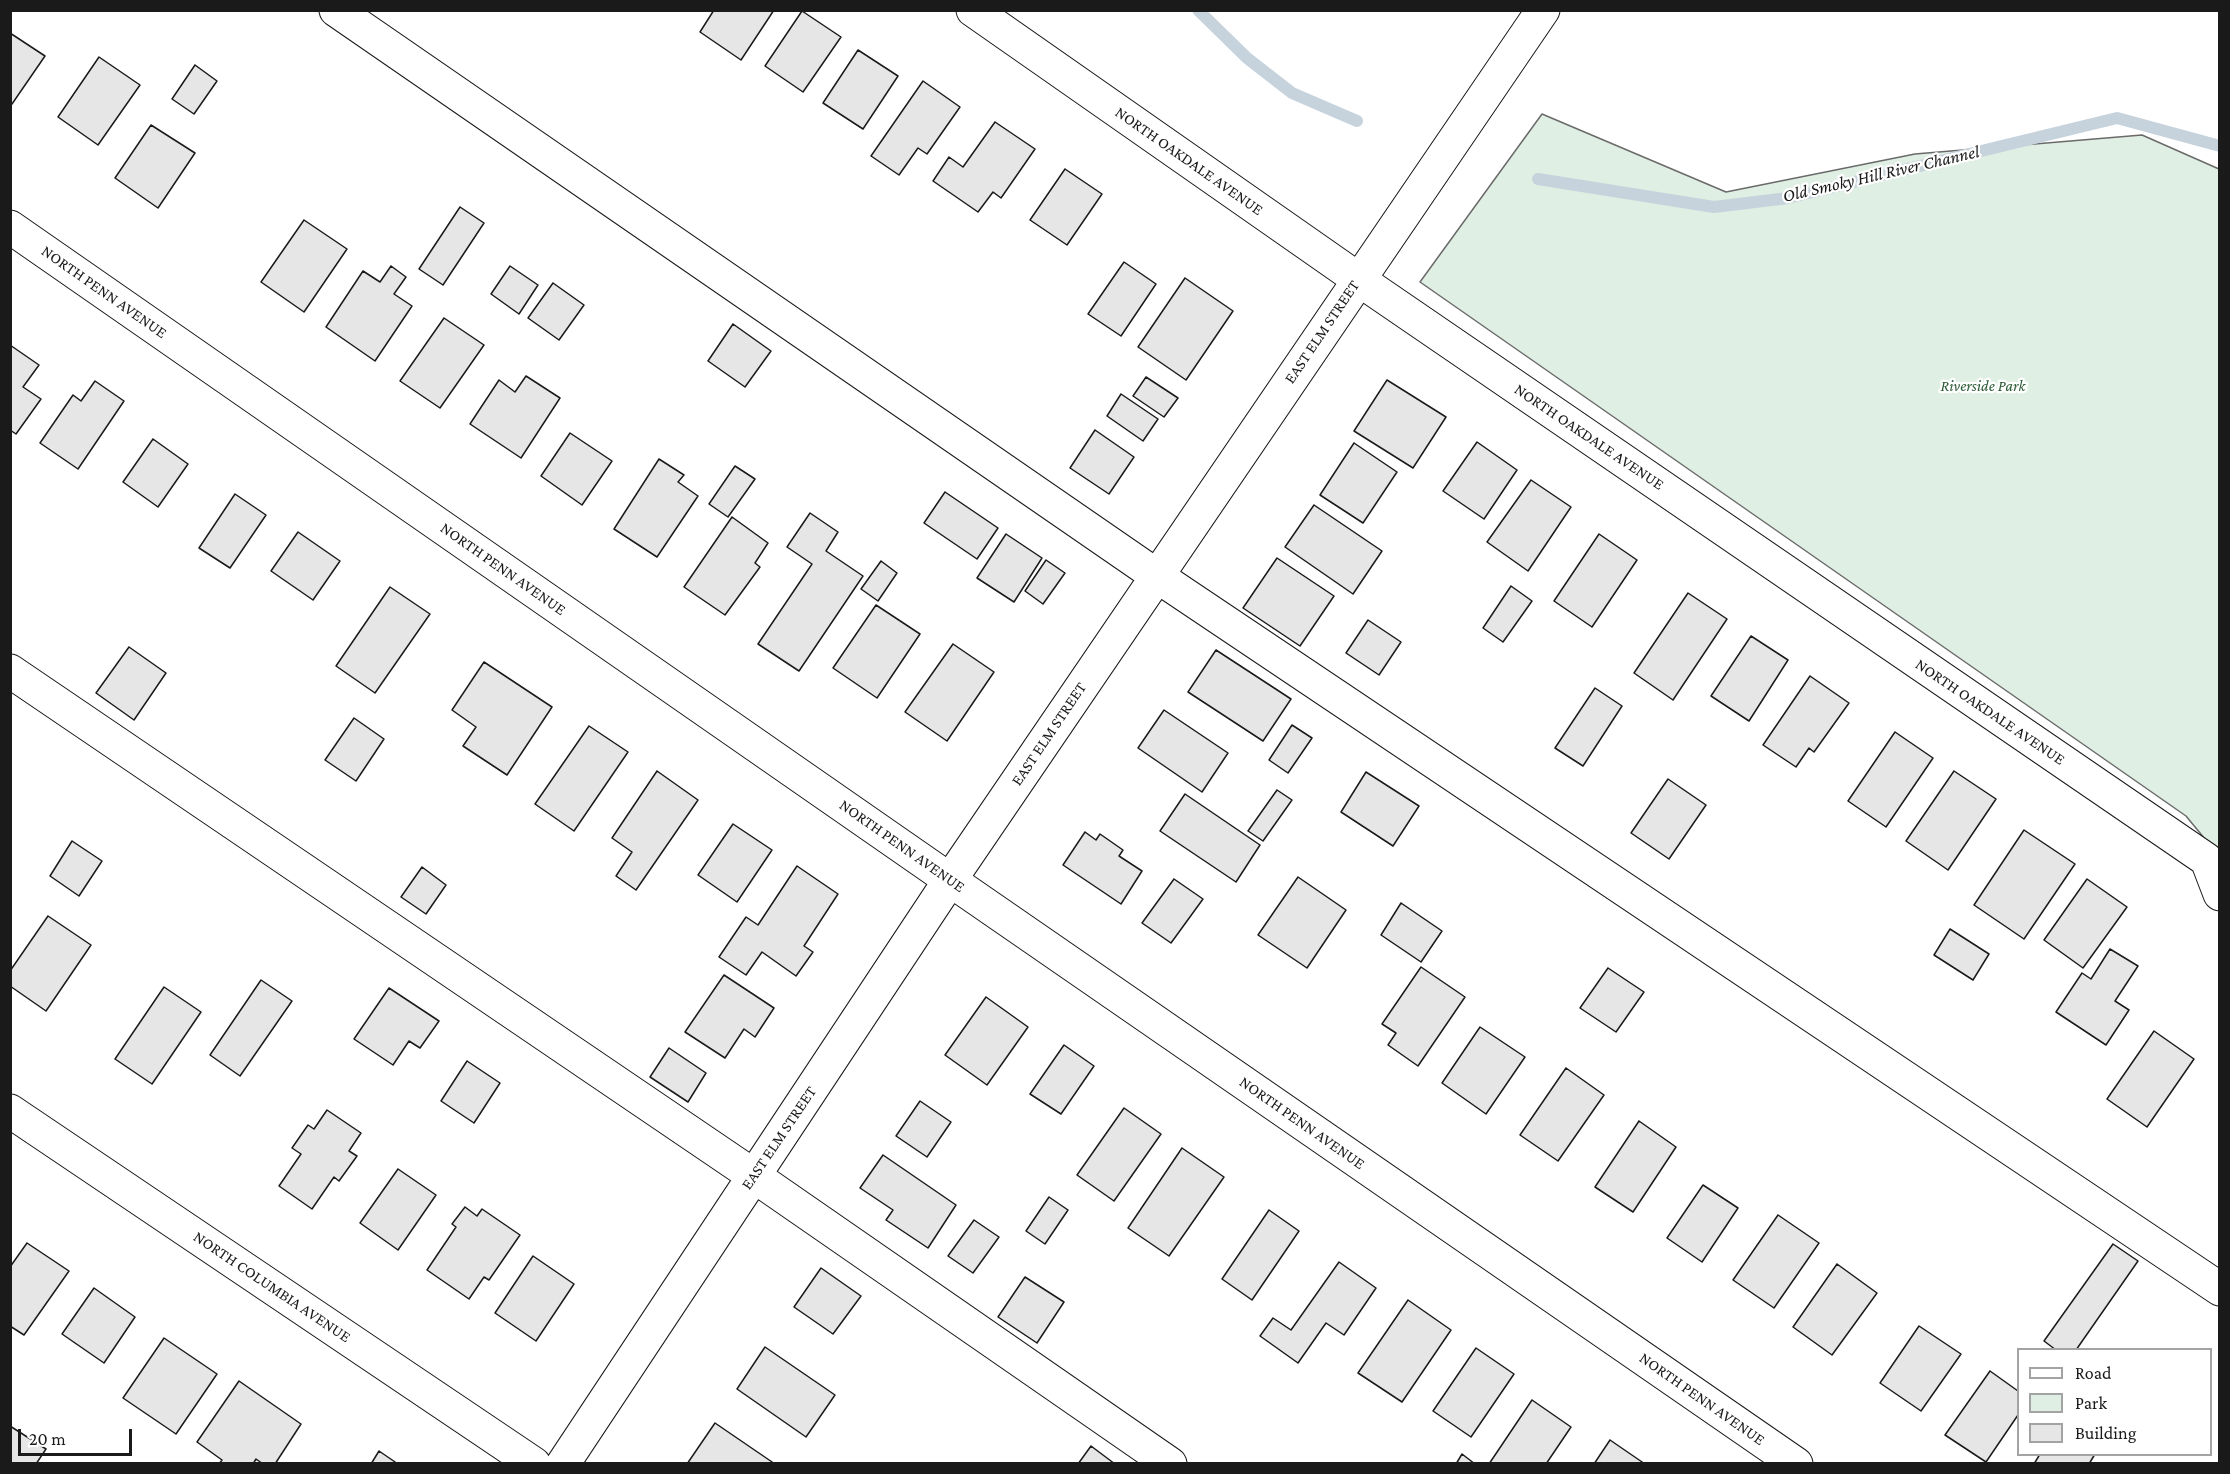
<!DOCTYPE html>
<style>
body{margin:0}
#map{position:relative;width:2230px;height:1474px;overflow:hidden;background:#fff;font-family:"Crimson Pro",serif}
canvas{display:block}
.frame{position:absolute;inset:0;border:12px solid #1a1a1a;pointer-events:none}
.legend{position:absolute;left:2017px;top:1348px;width:195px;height:108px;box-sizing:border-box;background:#fff;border:2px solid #a3a3a3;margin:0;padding:8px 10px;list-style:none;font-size:18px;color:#1a1a1a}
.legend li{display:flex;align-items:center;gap:12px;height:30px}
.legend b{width:30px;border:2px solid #a3a3a3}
.scale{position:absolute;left:18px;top:1429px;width:114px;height:27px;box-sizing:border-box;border:3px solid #1a1a1a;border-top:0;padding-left:8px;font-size:18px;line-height:21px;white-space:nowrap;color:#1a1a1a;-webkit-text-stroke:4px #fff;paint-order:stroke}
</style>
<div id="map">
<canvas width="2230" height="1474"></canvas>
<div class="frame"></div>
<ul class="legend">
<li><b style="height:8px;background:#fff"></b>Road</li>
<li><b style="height:16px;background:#e0efe3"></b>Park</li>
<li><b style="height:16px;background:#e6e6e6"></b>Building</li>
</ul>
<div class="scale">20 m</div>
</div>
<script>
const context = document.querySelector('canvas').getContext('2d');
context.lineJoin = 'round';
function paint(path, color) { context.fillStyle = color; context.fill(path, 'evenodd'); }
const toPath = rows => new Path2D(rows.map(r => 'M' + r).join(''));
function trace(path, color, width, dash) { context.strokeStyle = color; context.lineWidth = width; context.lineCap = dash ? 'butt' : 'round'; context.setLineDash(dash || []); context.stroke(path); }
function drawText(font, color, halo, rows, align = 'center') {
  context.font = font + ' "Crimson Pro",serif'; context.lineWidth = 4.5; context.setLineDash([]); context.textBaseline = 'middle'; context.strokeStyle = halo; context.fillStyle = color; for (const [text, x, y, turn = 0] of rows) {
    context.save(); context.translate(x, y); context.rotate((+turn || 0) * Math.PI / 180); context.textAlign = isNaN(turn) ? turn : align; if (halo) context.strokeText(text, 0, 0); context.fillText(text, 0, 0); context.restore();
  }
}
const green = toPath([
 [1542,114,1726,192,1915,154,2142,135,2219,169,2219,856,2186,816,1420,282,1542,114]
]);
const stream = toPath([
 [1198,10,1247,58,1292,93,1357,121],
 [1538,179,1714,207,1788,198,2117,118,2220,146]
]);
const building = toPath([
 [714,10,774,10,741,60,700,32,714,10],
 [802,11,841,37,803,92,765,66,802,11],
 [10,33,45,56,12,104,10,103,10,33],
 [858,50,898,76,863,129,823,103,858,50],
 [99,57,140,85,98,145,58,117,99,57],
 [195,65,217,81,194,114,172,99,195,65],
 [923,81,960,107,927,154,918,148,899,175,871,156,923,81],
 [995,122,1035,149,1001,198,993,192,978,212,933,181,949,157,963,167,995,122],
 [151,125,195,153,158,208,115,178,151,125],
 [1065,169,1102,194,1067,245,1030,220,1065,169],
 [460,207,484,223,443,285,419,269,460,207],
 [304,220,347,249,304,312,261,282,304,220],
 [1124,262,1156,284,1121,336,1088,314,1124,262],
 [391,266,406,277,394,294,412,306,375,361,326,327,363,271,380,282,391,266],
 [510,266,538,285,519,314,491,294,510,266],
 [1185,278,1233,311,1186,380,1138,347,1185,278],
 [553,283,584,305,559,340,528,318,553,283],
 [444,318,484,345,440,408,400,381,444,318],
 [733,324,771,351,745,387,708,361,733,324],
 [10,345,39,365,23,387,41,399,16,434,10,430,10,345],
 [526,376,560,398,521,458,470,424,499,380,515,392,526,376],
 [1146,377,1178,398,1164,417,1133,396,1146,377],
 [1387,380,1446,417,1413,468,1354,431,1387,380],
 [95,381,124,401,78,469,40,443,73,395,81,401,95,381],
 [1121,394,1158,419,1143,441,1107,416,1121,394],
 [1095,430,1134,457,1109,494,1070,468,1095,430],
 [570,433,612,461,582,505,541,476,570,433],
 [153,439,188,464,158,507,123,482,153,439],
 [1477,442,1517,470,1484,519,1443,491,1477,442],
 [1354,443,1397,472,1363,523,1320,495,1354,443],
 [659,459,684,475,678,482,698,496,657,557,614,529,659,459],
 [735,466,755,479,728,517,709,504,735,466],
 [1531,480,1571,507,1528,571,1487,542,1531,480],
 [945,492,998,528,977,559,924,523,945,492],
 [235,494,266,515,230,568,199,548,235,494],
 [1314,505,1382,551,1353,594,1285,547,1314,505],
 [810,513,838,532,826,551,863,576,799,671,758,644,812,564,787,547,810,513],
 [732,517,768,543,755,563,760,567,725,615,684,587,732,517],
 [298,532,340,561,313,600,271,571,298,532],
 [1006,534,1042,558,1014,602,977,578,1006,534],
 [1599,534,1637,560,1592,627,1554,601,1599,534],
 [1277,558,1334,596,1300,646,1243,608,1277,558],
 [1046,560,1065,573,1043,604,1025,591,1046,560],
 [881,561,897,573,878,601,861,589,881,561],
 [1511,586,1532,601,1503,642,1483,628,1511,586],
 [390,587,430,614,375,693,336,666,390,587],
 [1688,593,1727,619,1673,700,1634,673,1688,593],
 [876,605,920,634,877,698,833,668,876,605],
 [1368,620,1401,642,1379,675,1346,653,1368,620],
 [1751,636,1788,660,1749,721,1711,696,1751,636],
 [953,644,994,672,947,741,905,712,953,644],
 [129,647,166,673,134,720,96,693,129,647],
 [1216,650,1291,699,1263,741,1188,692,1216,650],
 [484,662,552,707,507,775,463,746,476,727,452,710,484,662],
 [1810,676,1849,703,1814,752,1809,748,1796,767,1763,745,1810,676],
 [1595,688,1622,706,1583,766,1555,748,1595,688],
 [1164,710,1228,753,1202,792,1138,748,1164,710],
 [354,718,384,739,356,781,325,760,354,718],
 [1292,725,1312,738,1288,773,1269,760,1292,725],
 [589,726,628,752,574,831,535,804,589,726],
 [1895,732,1933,758,1886,827,1848,801,1895,732],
 [657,771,698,800,636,890,616,876,632,852,612,838,657,771],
 [1954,771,1996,799,1948,870,1906,841,1954,771],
 [1366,772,1419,806,1393,846,1341,812,1366,772],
 [1668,779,1706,805,1669,859,1631,833,1668,779],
 [1277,790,1292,800,1263,841,1248,831,1277,790],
 [1185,794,1260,845,1236,882,1160,831,1185,794],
 [733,824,772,850,737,902,698,875,733,824],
 [2024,830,2075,864,2024,939,1974,905,2024,830],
 [1085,832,1096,840,1100,834,1123,850,1119,856,1142,871,1121,904,1063,865,1085,832],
 [72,841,102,861,79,896,50,876,72,841],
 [797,866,838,894,804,946,813,952,796,976,762,952,746,975,719,957,746,917,758,925,797,866],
 [422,867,446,885,426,914,401,897,422,867],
 [1298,877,1346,910,1307,968,1258,935,1298,877],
 [1174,879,1203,899,1171,943,1142,923,1174,879],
 [2087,879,2127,907,2083,968,2044,940,2087,879],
 [1401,903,1442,931,1421,962,1381,935,1401,903],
 [48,916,91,945,46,1011,10,986,10,971,48,916],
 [1950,929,1989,954,1973,980,1934,955,1950,929],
 [2110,949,2138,966,2115,1001,2129,1010,2106,1045,2056,1012,2082,973,2091,979,2110,949],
 [1421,967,1465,997,1418,1066,1388,1045,1396,1033,1382,1024,1421,967],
 [1608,968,1644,992,1616,1032,1580,1008,1608,968],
 [724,975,774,1008,755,1037,744,1029,725,1058,685,1032,724,975],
 [261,980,292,1001,240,1076,210,1055,261,980],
 [164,987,201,1012,152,1084,115,1059,164,987],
 [389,988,439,1021,420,1048,409,1041,393,1065,354,1039,389,988],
 [986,997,1028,1027,987,1085,945,1055,986,997],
 [1480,1027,1525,1057,1486,1114,1442,1083,1480,1027],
 [2154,1031,2194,1059,2147,1127,2107,1099,2154,1031],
 [1064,1045,1094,1066,1061,1114,1030,1094,1064,1045],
 [669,1048,706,1073,688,1102,650,1077,669,1048],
 [467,1061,500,1083,474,1123,441,1101,467,1061],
 [1566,1068,1604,1095,1558,1161,1520,1135,1566,1068],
 [920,1101,951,1122,927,1157,896,1136,920,1101],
 [1124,1108,1161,1134,1114,1201,1077,1175,1124,1108],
 [327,1110,361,1133,349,1151,357,1156,339,1181,334,1177,312,1209,279,1186,301,1154,292,1148,308,1125,314,1129,327,1110],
 [1639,1121,1676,1147,1633,1212,1595,1187,1639,1121],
 [1182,1148,1224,1177,1169,1256,1128,1228,1182,1148],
 [883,1155,956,1205,928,1248,886,1220,893,1210,860,1188,883,1155],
 [398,1169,436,1195,398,1250,360,1223,398,1169],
 [1703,1185,1738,1208,1702,1262,1667,1238,1703,1185],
 [1049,1197,1068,1210,1045,1244,1026,1231,1049,1197],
 [465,1207,477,1216,482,1209,520,1235,489,1280,484,1277,469,1299,427,1270,456,1227,452,1224,465,1207],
 [1269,1210,1299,1231,1252,1300,1222,1279,1269,1210],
 [1778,1215,1819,1243,1774,1308,1733,1280,1778,1215],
 [974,1220,999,1237,973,1273,948,1256,974,1220],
 [27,1243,69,1271,24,1335,10,1326,10,1267,27,1243],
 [2113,1244,2138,1261,2076,1350,2056,1350,2044,1341,2113,1244],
 [533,1256,574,1284,536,1341,495,1313,533,1256],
 [1339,1262,1376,1288,1344,1335,1326,1323,1298,1363,1260,1336,1273,1318,1291,1330,1339,1262],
 [1837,1264,1877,1293,1832,1355,1793,1327,1837,1264],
 [821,1268,861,1296,833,1334,794,1307,821,1268],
 [1025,1277,1064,1302,1037,1343,998,1317,1025,1277],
 [94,1288,135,1317,104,1363,62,1334,94,1288],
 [1408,1300,1451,1330,1402,1402,1358,1373,1408,1300],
 [1919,1326,1961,1354,1921,1411,1880,1383,1919,1326],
 [164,1338,217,1374,176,1434,123,1398,164,1338],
 [765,1347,835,1395,806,1437,737,1389,765,1347],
 [1476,1348,1514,1374,1471,1437,1433,1411,1476,1348],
 [1990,1371,2018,1391,2018,1415,1986,1462,1945,1435,1990,1371],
 [239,1381,301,1424,275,1464,263,1464,256,1459,253,1464,219,1464,222,1460,197,1442,239,1381],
 [1532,1400,1571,1427,1546,1464,1489,1464,1532,1400],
 [715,1423,775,1464,687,1464,715,1423],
 [10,1426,46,1449,36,1464,10,1464,10,1426],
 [1610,1440,1645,1464,1594,1464,1610,1440],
 [1091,1446,1115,1464,1078,1464,1091,1446],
 [379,1451,398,1464,371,1464,379,1451],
 [1462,1454,1475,1464,1456,1464,1462,1454],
 [2040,1454,2095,1454,2089,1464,2034,1464,2040,1454]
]);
const minor = toPath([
 [336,10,1157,576,2220,1289],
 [973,10,1358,279,2207,860,2220,894],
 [10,227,950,880,1796,1464],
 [10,671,754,1176,1170,1464],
 [10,1111,534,1464],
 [563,1464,950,880,1543,10]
]);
const streetNames = [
 ["NORTH OAKDALE AVENUE",1189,161,35],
 ["NORTH PENN AVENUE",104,292,35],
 ["EAST ELM STREET",1322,332,-56],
 ["NORTH OAKDALE AVENUE",1589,437,34],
 ["NORTH PENN AVENUE",503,569,35],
 ["NORTH OAKDALE AVENUE",1990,712,34],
 ["EAST ELM STREET",1049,734,-56],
 ["NORTH PENN AVENUE",902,846,35],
 ["NORTH PENN AVENUE",1302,1123,35],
 ["EAST ELM STREET",779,1138,-56],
 ["NORTH COLUMBIA AVENUE",272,1287,34],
 ["NORTH PENN AVENUE",1702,1399,35]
];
const parkNames = [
 ["Riverside Park",1983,386]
];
const waterNames = [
 ["Old Smoky Hill River Channel",1881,174,-13]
];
paint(green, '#e0efe3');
trace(green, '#6a6a6a', 1.5);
trace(stream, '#c6d2dc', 12);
paint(building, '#e6e6e6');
trace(building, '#1a1a1a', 1.5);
trace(minor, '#1a1a1a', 35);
trace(minor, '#fff', 33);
drawText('16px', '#1a1a1a', '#fff', streetNames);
drawText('italic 16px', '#2b5a34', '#fff', parkNames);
drawText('italic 18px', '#1a1a1a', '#fff', waterNames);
</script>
